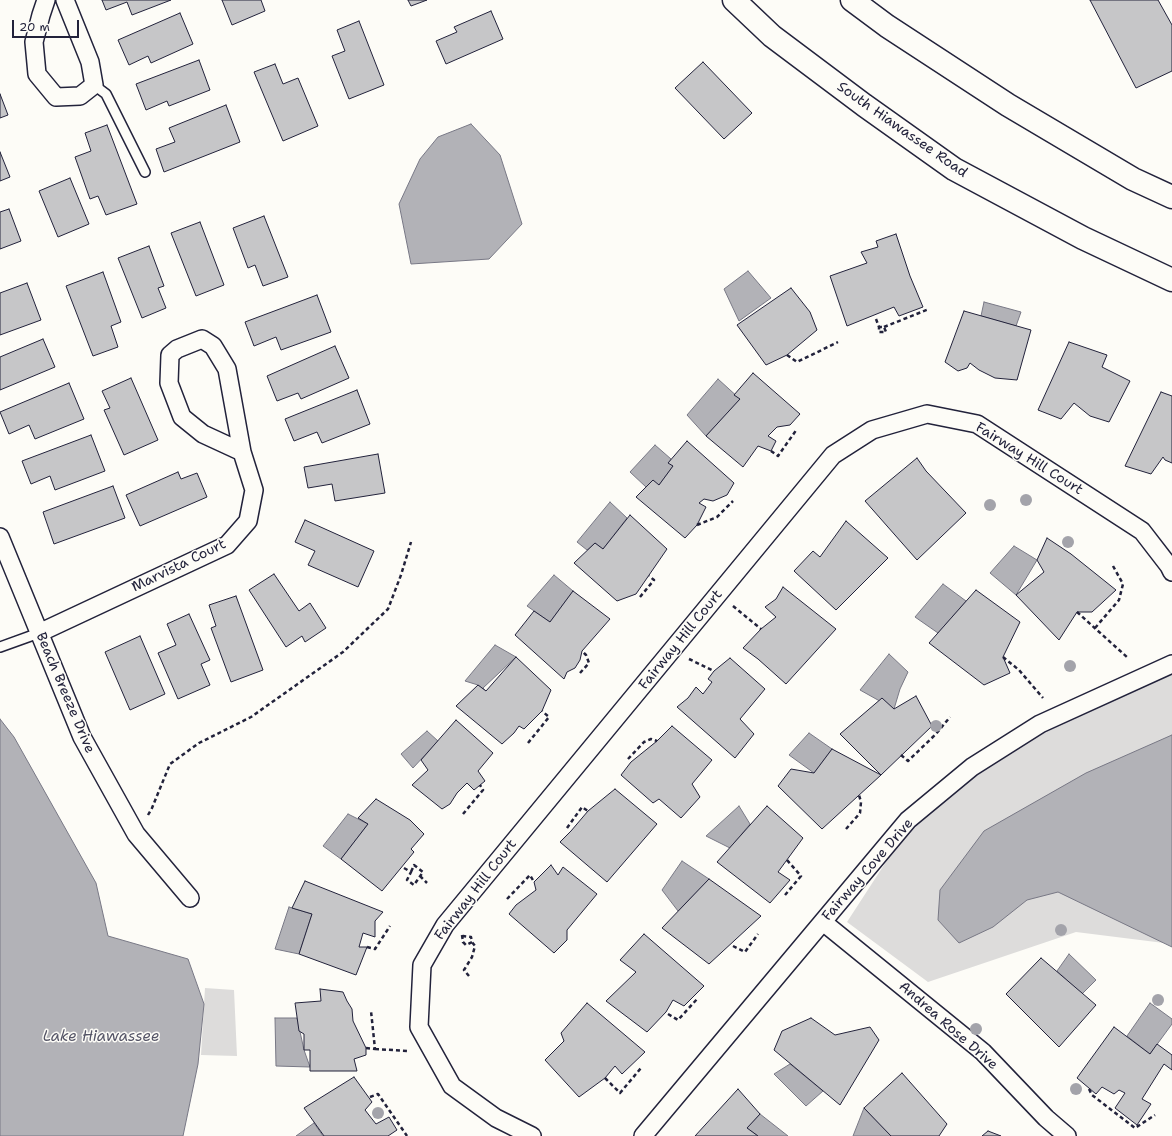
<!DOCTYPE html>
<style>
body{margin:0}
#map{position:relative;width:1172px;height:1136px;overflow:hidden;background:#fdfcf7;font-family:"Shantell Sans",sans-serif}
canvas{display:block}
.scale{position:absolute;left:12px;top:20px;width:67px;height:18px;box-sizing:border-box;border:2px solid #22223b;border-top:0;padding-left:5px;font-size:12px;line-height:14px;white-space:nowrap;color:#22223b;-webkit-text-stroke:3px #fdfcf7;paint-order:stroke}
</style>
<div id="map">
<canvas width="1172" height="1136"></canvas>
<div class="scale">20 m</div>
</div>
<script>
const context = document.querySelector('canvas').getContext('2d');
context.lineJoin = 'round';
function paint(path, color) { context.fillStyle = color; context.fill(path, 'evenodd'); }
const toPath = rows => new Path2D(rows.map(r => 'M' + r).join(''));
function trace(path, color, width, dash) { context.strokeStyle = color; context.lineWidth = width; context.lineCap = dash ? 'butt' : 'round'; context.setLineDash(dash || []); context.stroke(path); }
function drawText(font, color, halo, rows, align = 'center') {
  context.font = font + ' "Shantell Sans",sans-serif'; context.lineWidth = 3; context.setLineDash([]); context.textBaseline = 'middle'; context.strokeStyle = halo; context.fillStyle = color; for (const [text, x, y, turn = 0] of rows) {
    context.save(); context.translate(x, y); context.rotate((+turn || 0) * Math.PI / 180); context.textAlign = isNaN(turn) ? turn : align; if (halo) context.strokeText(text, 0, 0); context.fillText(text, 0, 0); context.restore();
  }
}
const green = toPath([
 [1172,670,1172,944,1076,932,928,982,847,922,919,811,1065,713],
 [205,988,234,990,237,1056,201,1055]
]);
const water = toPath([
 [471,124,500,155,522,224,489,259,411,264,399,204,420,159,438,137,471,124],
 [748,271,771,298,739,321,724,289,748,271],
 [984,302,1021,312,1016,326,981,316,984,302],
 [718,379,740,399,706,436,687,415,718,379],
 [655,445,671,459,669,463,673,466,659,485,646,487,630,472,655,445],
 [610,502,627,518,603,549,595,543,587,550,577,542,610,502],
 [1014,546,1037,560,1016,595,990,573,1014,546],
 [554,575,573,591,550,622,527,606,554,575],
 [943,584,966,601,938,633,915,617,943,584],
 [495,645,516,657,483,688,486,691,478,685,465,681,495,645],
 [889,654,908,672,900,689,894,709,860,690,889,654],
 [0,719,14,737,96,883,108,936,188,959,204,1004,198,1064,183,1136,0,1136,0,719],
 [427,731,438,741,413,768,401,754,427,731],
 [809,733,832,749,814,773,789,755,809,733],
 [1172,735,1172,947,1058,892,1027,900,993,927,959,943,938,920,940,890,984,831,1086,773,1172,735],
 [739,806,750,824,730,848,706,836,739,806],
 [348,814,368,824,341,859,323,846,348,814],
 [682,861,709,879,678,911,662,890,682,861],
 [289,907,312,914,299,954,275,949,289,907],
 [1069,954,1096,980,1082,994,1057,971,1069,954],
 [1150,1003,1172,1019,1172,1024,1150,1054,1127,1036,1150,1003],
 [275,1018,297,1018,304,1050,310,1067,276,1066,275,1018],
 [790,1064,823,1091,806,1106,774,1074,790,1064],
 [864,1108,891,1136,853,1136,864,1108],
 [760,1114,788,1136,758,1136,747,1128,760,1114],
 [314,1123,323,1136,296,1136,314,1123]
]);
const building = toPath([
 [102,0,171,0,132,15,127,2,106,10,102,0],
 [222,0,261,0,265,11,232,25,222,0],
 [408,0,427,0,411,6,408,0],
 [1090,0,1158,0,1172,25,1172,71,1136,88,1090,0],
 [491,11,503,39,446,64,436,41,457,32,454,27,491,11],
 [180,13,193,44,151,63,148,56,129,65,118,40,180,13],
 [359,21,384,85,349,99,332,56,345,51,337,30,359,21],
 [199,60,210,90,169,106,167,101,146,110,136,84,199,60],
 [703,62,752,113,724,139,675,88,703,62],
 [275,64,283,84,298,78,318,126,283,141,254,72,275,64],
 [0,94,8,115,0,118,0,94],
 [226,105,240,142,164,172,156,149,175,142,169,128,226,105],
 [107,125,137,204,106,215,98,196,90,199,75,157,91,151,85,133,107,125],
 [0,152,10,177,0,181,0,152],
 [70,178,89,224,58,237,39,191,70,178],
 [9,209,21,241,0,249,0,212,9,209],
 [264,216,288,277,263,286,255,265,248,268,233,228,264,216],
 [200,222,224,285,196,296,171,233,200,222],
 [896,234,910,276,923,307,899,316,894,307,847,326,830,276,867,263,861,252,878,247,876,241,896,234],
 [149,246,164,286,158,288,166,308,142,318,118,258,149,246],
 [103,272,121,322,111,326,118,347,93,356,66,286,103,272],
 [27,283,41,320,0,335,0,293,27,283],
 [791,288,810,312,817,330,787,355,766,365,737,325,791,288],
 [317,295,331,332,281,350,276,337,254,346,245,322,317,295],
 [964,311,1031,330,1017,380,995,378,979,370,970,363,967,368,958,371,945,362,964,311],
 [43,339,55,367,0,390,0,357,43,339],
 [1069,342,1107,355,1102,367,1130,381,1109,422,1090,416,1074,403,1061,419,1038,410,1069,342],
 [335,346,349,378,301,399,298,393,277,401,267,376,335,346],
 [753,373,800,414,790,425,777,427,768,436,776,441,771,451,758,446,743,467,706,436,740,399,734,395,753,373],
 [131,378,158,440,124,455,104,410,110,408,102,391,131,378],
 [69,383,84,419,35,439,29,425,9,434,0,412,69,383],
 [357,390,370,424,322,443,317,432,294,441,285,419,357,390],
 [1161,392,1172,396,1172,463,1165,460,1163,457,1151,474,1125,466,1161,392],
 [91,435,105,471,55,490,50,476,31,484,22,461,91,435],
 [687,441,734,483,727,495,713,501,704,499,699,503,706,507,697,525,685,538,636,497,653,480,659,485,673,466,668,463,687,441],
 [378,454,385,493,335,501,332,484,308,488,304,467,378,454],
 [917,458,926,471,966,513,917,560,865,501,917,458],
 [178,472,181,479,197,473,207,497,140,526,126,495,178,472],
 [113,486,125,518,54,544,43,512,113,486],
 [630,515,667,549,636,594,617,601,574,563,595,543,603,549,630,515],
 [305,520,374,551,358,587,308,565,315,551,295,542,305,520],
 [846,521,888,558,836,610,794,571,813,551,820,557,846,521],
 [1047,538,1071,554,1116,590,1092,612,1077,612,1059,640,1016,595,1044,572,1037,560,1047,538],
 [274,574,299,611,310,603,326,628,305,642,302,636,286,647,249,590,274,574],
 [783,587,836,629,786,684,758,659,743,648,761,629,776,617,765,607,776,599,783,587],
 [976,590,1020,622,1003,657,1010,673,984,685,929,643,976,590],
 [573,591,610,619,582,651,580,660,575,668,567,672,564,679,515,635,534,611,550,622,573,591],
 [236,596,263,670,231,682,211,628,216,626,209,605,236,596],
 [189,614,210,660,201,664,210,685,178,699,158,653,176,645,167,624,189,614],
 [140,636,165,694,130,710,105,652,140,636],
 [516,657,551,690,542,711,524,729,519,726,514,733,502,744,456,706,478,685,486,691,516,657],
 [730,658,765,689,740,719,754,734,735,758,677,707,688,698,696,687,703,694,712,682,708,679,714,671,730,658],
 [916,696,932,726,881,775,840,734,882,698,894,709,916,696],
 [456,720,493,753,478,771,485,781,474,790,467,783,457,793,450,804,442,809,412,785,428,770,421,760,456,720],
 [672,726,712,760,692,784,700,797,681,818,659,799,653,803,621,775,631,762,657,741,672,726],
 [832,749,881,775,822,829,778,786,791,769,814,773,832,749],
 [615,789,657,824,607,882,560,842,571,831,588,811,615,789],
 [376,799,410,820,424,834,411,849,414,852,382,891,341,859,368,824,358,818,376,799],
 [767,806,803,838,778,872,790,880,770,903,717,862,767,806],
 [551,865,558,875,563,867,597,894,567,930,567,940,554,953,509,914,516,905,536,890,534,882,551,865],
 [709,879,761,916,709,964,662,928,709,879],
 [305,881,383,912,375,921,375,937,363,933,359,947,367,947,356,975,299,954,312,914,292,908,305,881],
 [644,934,704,986,684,1006,673,1000,666,1012,647,1032,606,1001,636,972,620,960,644,934],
 [1041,958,1096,1005,1059,1047,1006,994,1041,958],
 [320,989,343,992,347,1001,352,1009,353,1021,366,1048,366,1055,354,1059,357,1071,310,1071,310,1050,304,1050,304,1034,299,1031,295,1003,321,1001,320,989],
 [587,1003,645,1052,622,1074,615,1066,605,1078,579,1097,545,1060,564,1041,561,1033,587,1003],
 [811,1018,835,1035,870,1027,879,1040,840,1105,774,1050,782,1031,811,1018],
 [1114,1027,1150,1054,1157,1044,1172,1055,1172,1070,1164,1064,1142,1099,1151,1104,1137,1125,1115,1108,1125,1093,1119,1090,1114,1094,1102,1087,1096,1094,1077,1078,1114,1027],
 [902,1073,947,1124,939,1136,891,1136,864,1108,902,1073],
 [354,1077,372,1102,365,1110,376,1124,389,1117,397,1130,388,1136,324,1136,304,1108,354,1077],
 [738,1089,760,1114,747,1128,758,1136,695,1136,738,1089],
 [988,1131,1001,1136,982,1136,988,1131]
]);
const path = toPath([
 [876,319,879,327,879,332,886,332,884,327,879,327],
 [884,327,929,309],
 [787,355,797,362,838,342],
 [771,451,778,456,797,429],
 [697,525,717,517,733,501],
 [640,597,654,580,649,576],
 [733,606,761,629],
 [1077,612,1128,658],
 [1095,628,1119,600,1123,584,1113,566],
 [1003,657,1019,670,1043,698],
 [689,659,714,671],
 [580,673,589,663,586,655,582,651],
 [528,743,549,717,542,711],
 [901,755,908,761,936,734,950,717],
 [628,759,644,742,651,739,657,741],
 [463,814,483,790,480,785],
 [148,815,152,808,170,764,199,743,251,717,343,652,388,609,401,575,411,542],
 [567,828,582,807,588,811],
 [846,829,860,813,861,802,859,795],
 [404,868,411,872,407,880,414,885,423,872,414,865,411,872],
 [420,876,427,883],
 [785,895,801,876,787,860],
 [507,899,530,875,534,882],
 [462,935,463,942,466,945,472,942,471,937,463,936],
 [733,946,745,952,758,934],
 [367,947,375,949,390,926],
 [469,976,464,970,472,957,475,946,472,942],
 [668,1014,678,1020,698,998],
 [366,1048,375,1049,371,1011],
 [375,1049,408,1051],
 [605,1078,620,1093,641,1068],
 [1089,1089,1092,1095,1135,1128,1155,1115],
 [370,1097,378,1094,407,1136]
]);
const service = toPath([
 [94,85,106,94,145,172],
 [0,647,39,633]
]);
const minor = toPath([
 [46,0,41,15,34,42,37,74,56,97,80,96,94,85,90,62,65,0],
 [0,537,82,737,136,834,190,898],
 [39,633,227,545,248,521,254,490,242,452,203,434,182,417,169,383,170,355,177,349,202,339,213,346,227,369,242,452],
 [823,922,983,1052,1046,1118,1067,1136],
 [532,1136,496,1118,452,1086,419,1027,422,965,445,925,833,455,872,430,927,414,977,424,1142,531,1169,566,1172,572],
 [643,1136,908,820,972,767,1040,724,1172,664]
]);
const tertiary = toPath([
 [734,0,772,36,864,105,954,169,1083,238,1172,280],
 [852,0,887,26,1008,105,1133,179,1172,197]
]);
const trees = [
 [1026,500],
 [990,505],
 [1068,542],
 [1070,666],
 [936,726],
 [1061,930],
 [1158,1000],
 [976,1029],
 [1076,1089],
 [378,1113]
];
const streetNames = [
 ["South Hiawassee Road",902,130,35],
 ["Fairway Hill Court",1029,459,32],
 ["Marvista Court",179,566,-26],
 ["Fairway Hill Court",681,640,-51],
 ["Beach Breeze Drive",65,693,67],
 ["Fairway Cove Drive",868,870,-49],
 ["Fairway Hill Court",476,890,-52],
 ["Andrea Rose Drive",948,1026,41]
];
const waterNames = [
 ["Lake Hiawassee",101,1037]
];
paint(green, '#dddcdb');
paint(water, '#b2b2b7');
trace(water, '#787885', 1);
paint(building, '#c6c6c8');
trace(building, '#22223b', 1);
trace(service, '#22223b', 12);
trace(minor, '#22223b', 20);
trace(tertiary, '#22223b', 25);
trace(path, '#22223b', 2.5, [4, 3]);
trace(service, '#fdfcf7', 9);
trace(minor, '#fdfcf7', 17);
trace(tertiary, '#fdfcf7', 22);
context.fillStyle = '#a3a3aa';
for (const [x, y] of trees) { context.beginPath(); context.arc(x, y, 6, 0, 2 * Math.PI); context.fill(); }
drawText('14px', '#22223b', '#fdfcf7', streetNames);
drawText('italic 15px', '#545466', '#fdfcf7', waterNames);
</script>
